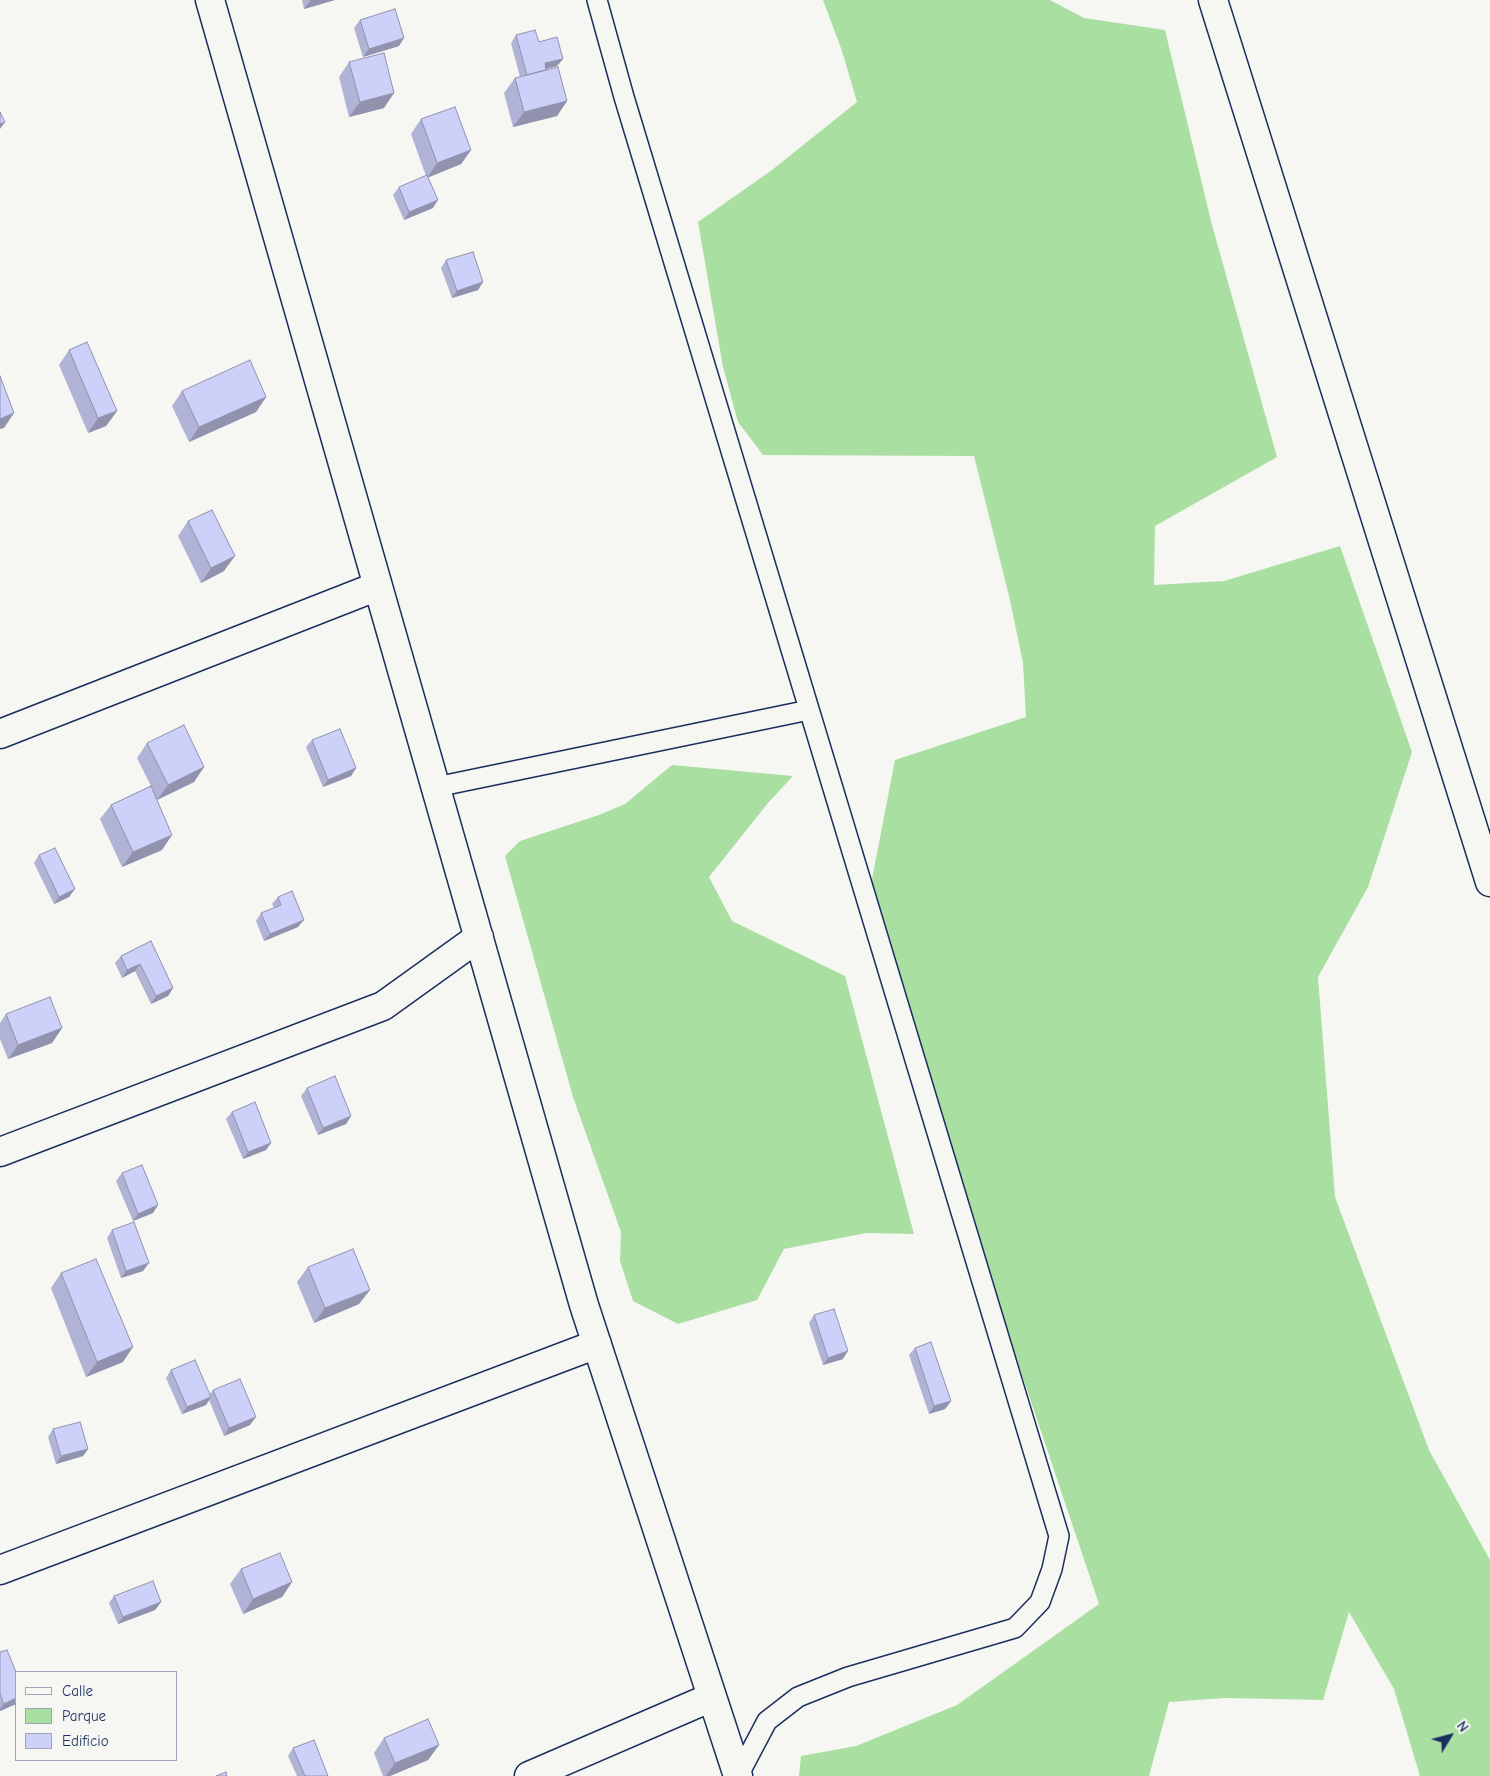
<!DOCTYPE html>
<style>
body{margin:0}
#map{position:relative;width:1490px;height:1776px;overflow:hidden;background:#f6f6f2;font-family:"Comic Neue",sans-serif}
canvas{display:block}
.legend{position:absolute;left:15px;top:1671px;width:162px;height:90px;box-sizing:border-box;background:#f6f6f2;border:1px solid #9ea6b7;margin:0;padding:6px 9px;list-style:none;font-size:15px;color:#1b2f5e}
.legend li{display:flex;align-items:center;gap:10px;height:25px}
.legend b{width:25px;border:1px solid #9ea6b7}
.north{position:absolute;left:1425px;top:1711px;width:50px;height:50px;-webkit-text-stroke:4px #f6f6f2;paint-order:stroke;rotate:53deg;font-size:14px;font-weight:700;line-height:20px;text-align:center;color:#1b2f5e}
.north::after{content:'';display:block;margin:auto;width:18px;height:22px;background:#1b2f5e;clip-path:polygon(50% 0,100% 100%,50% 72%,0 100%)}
</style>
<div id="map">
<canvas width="1490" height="1776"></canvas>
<ul class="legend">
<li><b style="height:6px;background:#f6f6f2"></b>Calle</li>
<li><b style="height:14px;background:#aadfa2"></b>Parque</li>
<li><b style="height:14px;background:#cdd0f8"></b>Edificio</li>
</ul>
<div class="north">N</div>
</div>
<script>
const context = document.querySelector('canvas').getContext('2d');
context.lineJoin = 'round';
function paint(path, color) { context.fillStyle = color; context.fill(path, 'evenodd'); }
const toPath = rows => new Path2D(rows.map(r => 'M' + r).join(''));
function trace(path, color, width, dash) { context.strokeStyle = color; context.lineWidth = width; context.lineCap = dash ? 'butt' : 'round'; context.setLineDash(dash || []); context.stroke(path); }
const green = toPath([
 [823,0,1050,0,1084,18,1165,30,1212,225,1277,457,1155,526,1154,585,1224,581,1340,546,1412,752,1368,887,1318,977,1335,1197,1429,1450,1490,1560,1490,1776,1420,1776,1394,1689,1349,1612,1323,1700,1225,1698,1169,1702,1149,1776,799,1776,801,1756,856,1746,957,1705,1099,1604,866,910,895,760,1026,717,1023,663,1010,600,974,456,763,455,738,422,723,367,698,222,772,170,857,102,842,51],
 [672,765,793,776,768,803,709,877,732,921,845,976,914,1234,866,1233,784,1249,757,1300,678,1324,633,1301,620,1261,621,1232,573,1097,505,856,520,841,599,815,625,804]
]);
const service = toPath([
 [597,0,624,97,1059,1536,1052,1569,1040,1602,1015,1628,848,1677,798,1697,767,1721,738,1776],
 [436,787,809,710]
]);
const minor = toPath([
 [210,0,584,1305,738,1776],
 [1213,0,1490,882],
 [0,734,378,586],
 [0,1152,383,1006,479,937],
 [0,1570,597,1344],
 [529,1776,712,1697]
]);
const wall = toPath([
 [302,0,335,0,304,9],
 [360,20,399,46,363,57,354,28],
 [516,35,539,42,563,59,557,66,546,69,567,101,557,116,513,127,504,93,515,78,520,77,511,43],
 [349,62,384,108,349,117,339,77],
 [421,119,471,150,461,164,428,177,433,208,404,220,393,195,399,187,426,176,411,134],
 [446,260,483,282,478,290,452,298,441,268],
 [69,350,117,411,106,426,88,433,59,365],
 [182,391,266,397,256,412,189,442,172,406],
 [188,521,224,571,201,583,178,536],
 [312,740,356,768,351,776,323,787,306,747],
 [147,743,204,767,194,782,157,800,152,788,162,850,122,867,100,819,111,805,151,786,137,758],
 [39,855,69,897,54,904,34,863],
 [278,897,298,927,264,941,256,921,261,913,274,908,272,904],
 [151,941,173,988,168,996,151,1004,135,971,122,978,115,963,121,956],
 [6,1014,62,1028,52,1043,8,1059,0,1039,0,1023],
 [307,1088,351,1116,346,1124,318,1135,301,1096],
 [232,1112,271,1143,266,1150,243,1159,226,1119],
 [122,1173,153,1213,133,1221,116,1181],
 [112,1230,143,1271,121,1278,107,1238],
 [308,1267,359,1304,314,1323,297,1282],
 [61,1273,123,1362,86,1377,51,1288],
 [814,1315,843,1359,823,1365,809,1323],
 [915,1348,951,1401,945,1409,929,1414,909,1355],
 [171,1370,210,1394,213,1390,250,1425,224,1436,209,1400,206,1405,182,1414,166,1378],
 [53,1429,88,1449,83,1456,56,1464,48,1437],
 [241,1569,292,1582,282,1597,243,1614,230,1584],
 [114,1596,161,1602,155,1610,118,1624,109,1603],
 [0,1652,16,1704,0,1711],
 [384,1738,439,1745,428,1760,390,1776,383,1776,374,1753],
 [293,1748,328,1776,297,1776,288,1756]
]);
const shadedWall = toPath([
 [311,0,335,0,304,9],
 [404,38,399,46,363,57,369,49],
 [563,59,557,66,539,71,545,63],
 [394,93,384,108,349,117,360,102],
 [567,101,557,116,513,127,524,112],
 [5,122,0,129,0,124],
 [471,150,461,164,427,178,437,163],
 [438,200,433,208,404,220,409,212],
 [483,282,478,290,452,298,457,291],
 [266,397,256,412,189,442,199,427],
 [117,411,106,426,88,433,98,418],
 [14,413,4,428,0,429,0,419],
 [235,556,224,571,201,583,211,568],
 [204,767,194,782,157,800,168,785],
 [356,768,351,776,323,787,328,780],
 [172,835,162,850,122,867,133,852],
 [75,889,69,897,54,904,59,897],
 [304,920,298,927,264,941,270,934],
 [140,964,135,971,122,978,127,970],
 [173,988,168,996,151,1004,156,996],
 [62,1028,52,1043,8,1059,18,1045],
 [351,1116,346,1124,318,1135,323,1128],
 [271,1143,266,1150,243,1159,248,1152],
 [158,1205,153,1213,133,1221,138,1214],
 [149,1263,143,1271,121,1278,126,1271],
 [370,1290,359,1304,314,1323,325,1308],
 [133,1347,123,1362,86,1377,97,1362],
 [848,1351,843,1359,823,1365,828,1358],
 [211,1397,206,1405,182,1414,187,1407],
 [951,1401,945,1409,929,1414,934,1406],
 [256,1417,250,1425,224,1436,229,1428],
 [88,1449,83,1456,56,1464,61,1456],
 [292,1582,282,1597,243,1614,253,1599],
 [161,1602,155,1610,118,1624,123,1617],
 [16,1698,16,1704,0,1711,0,1709,4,1704],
 [439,1745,428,1760,390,1776,386,1776,395,1763]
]);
const building = toPath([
 [395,9,404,38,369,49,360,20,395,9],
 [535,30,539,42,557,37,563,59,545,63,546,70,527,75,516,35,535,30],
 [384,53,394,93,360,102,349,62,384,53],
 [558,67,567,101,524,112,515,78,558,67],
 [455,107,471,150,437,163,421,119,455,107],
 [0,112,5,122,0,124,0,112],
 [427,175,438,200,409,212,399,187,427,175],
 [473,252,483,282,457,291,446,260,473,252],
 [87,342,117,411,98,418,69,350,87,342],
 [250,360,266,397,199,427,182,391,250,360],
 [0,376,14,413,0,419,0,376],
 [212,510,235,556,211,568,188,521,212,510],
 [184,725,204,767,168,785,147,743,184,725],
 [340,729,356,768,328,780,312,740,340,729],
 [151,786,172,835,133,852,111,805,151,786],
 [55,848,75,889,59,897,39,855,55,848],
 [292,891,304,920,270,934,261,913,281,905,278,897,292,891],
 [151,941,173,988,156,996,140,964,127,970,121,956,151,941],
 [50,997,62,1028,18,1045,6,1014,50,997],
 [335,1076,351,1116,323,1128,307,1088,335,1076],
 [255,1102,271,1143,248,1152,232,1112,255,1102],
 [142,1165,158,1205,138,1214,122,1173,142,1165],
 [134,1222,149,1263,126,1271,112,1230,134,1222],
 [353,1249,370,1290,325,1308,308,1267,353,1249],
 [96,1259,133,1347,97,1362,61,1273,96,1259],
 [834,1309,848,1351,828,1358,814,1315,834,1309],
 [931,1342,951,1401,934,1406,915,1348,931,1342],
 [195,1360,211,1397,187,1407,171,1370,195,1360],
 [240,1379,256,1417,229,1428,213,1390,240,1379],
 [80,1422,88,1449,61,1456,53,1429,80,1422],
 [280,1553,292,1582,253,1599,241,1569,280,1553],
 [153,1581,161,1602,123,1617,114,1596,153,1581],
 [7,1650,16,1672,16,1698,4,1704,0,1694,0,1652,7,1650],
 [428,1719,439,1745,395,1763,384,1738,428,1719],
 [314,1740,328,1776,305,1776,293,1748,314,1740],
 [226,1772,227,1776,216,1776,226,1772]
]);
paint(green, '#aadfa2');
trace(service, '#1b2f5e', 22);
trace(minor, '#1b2f5e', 31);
trace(service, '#f6f6f2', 19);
trace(minor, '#f6f6f2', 28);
paint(wall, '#b0b3d5');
paint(shadedWall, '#9092ae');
paint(building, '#cdd0f8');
trace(building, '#9092ae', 1);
</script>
